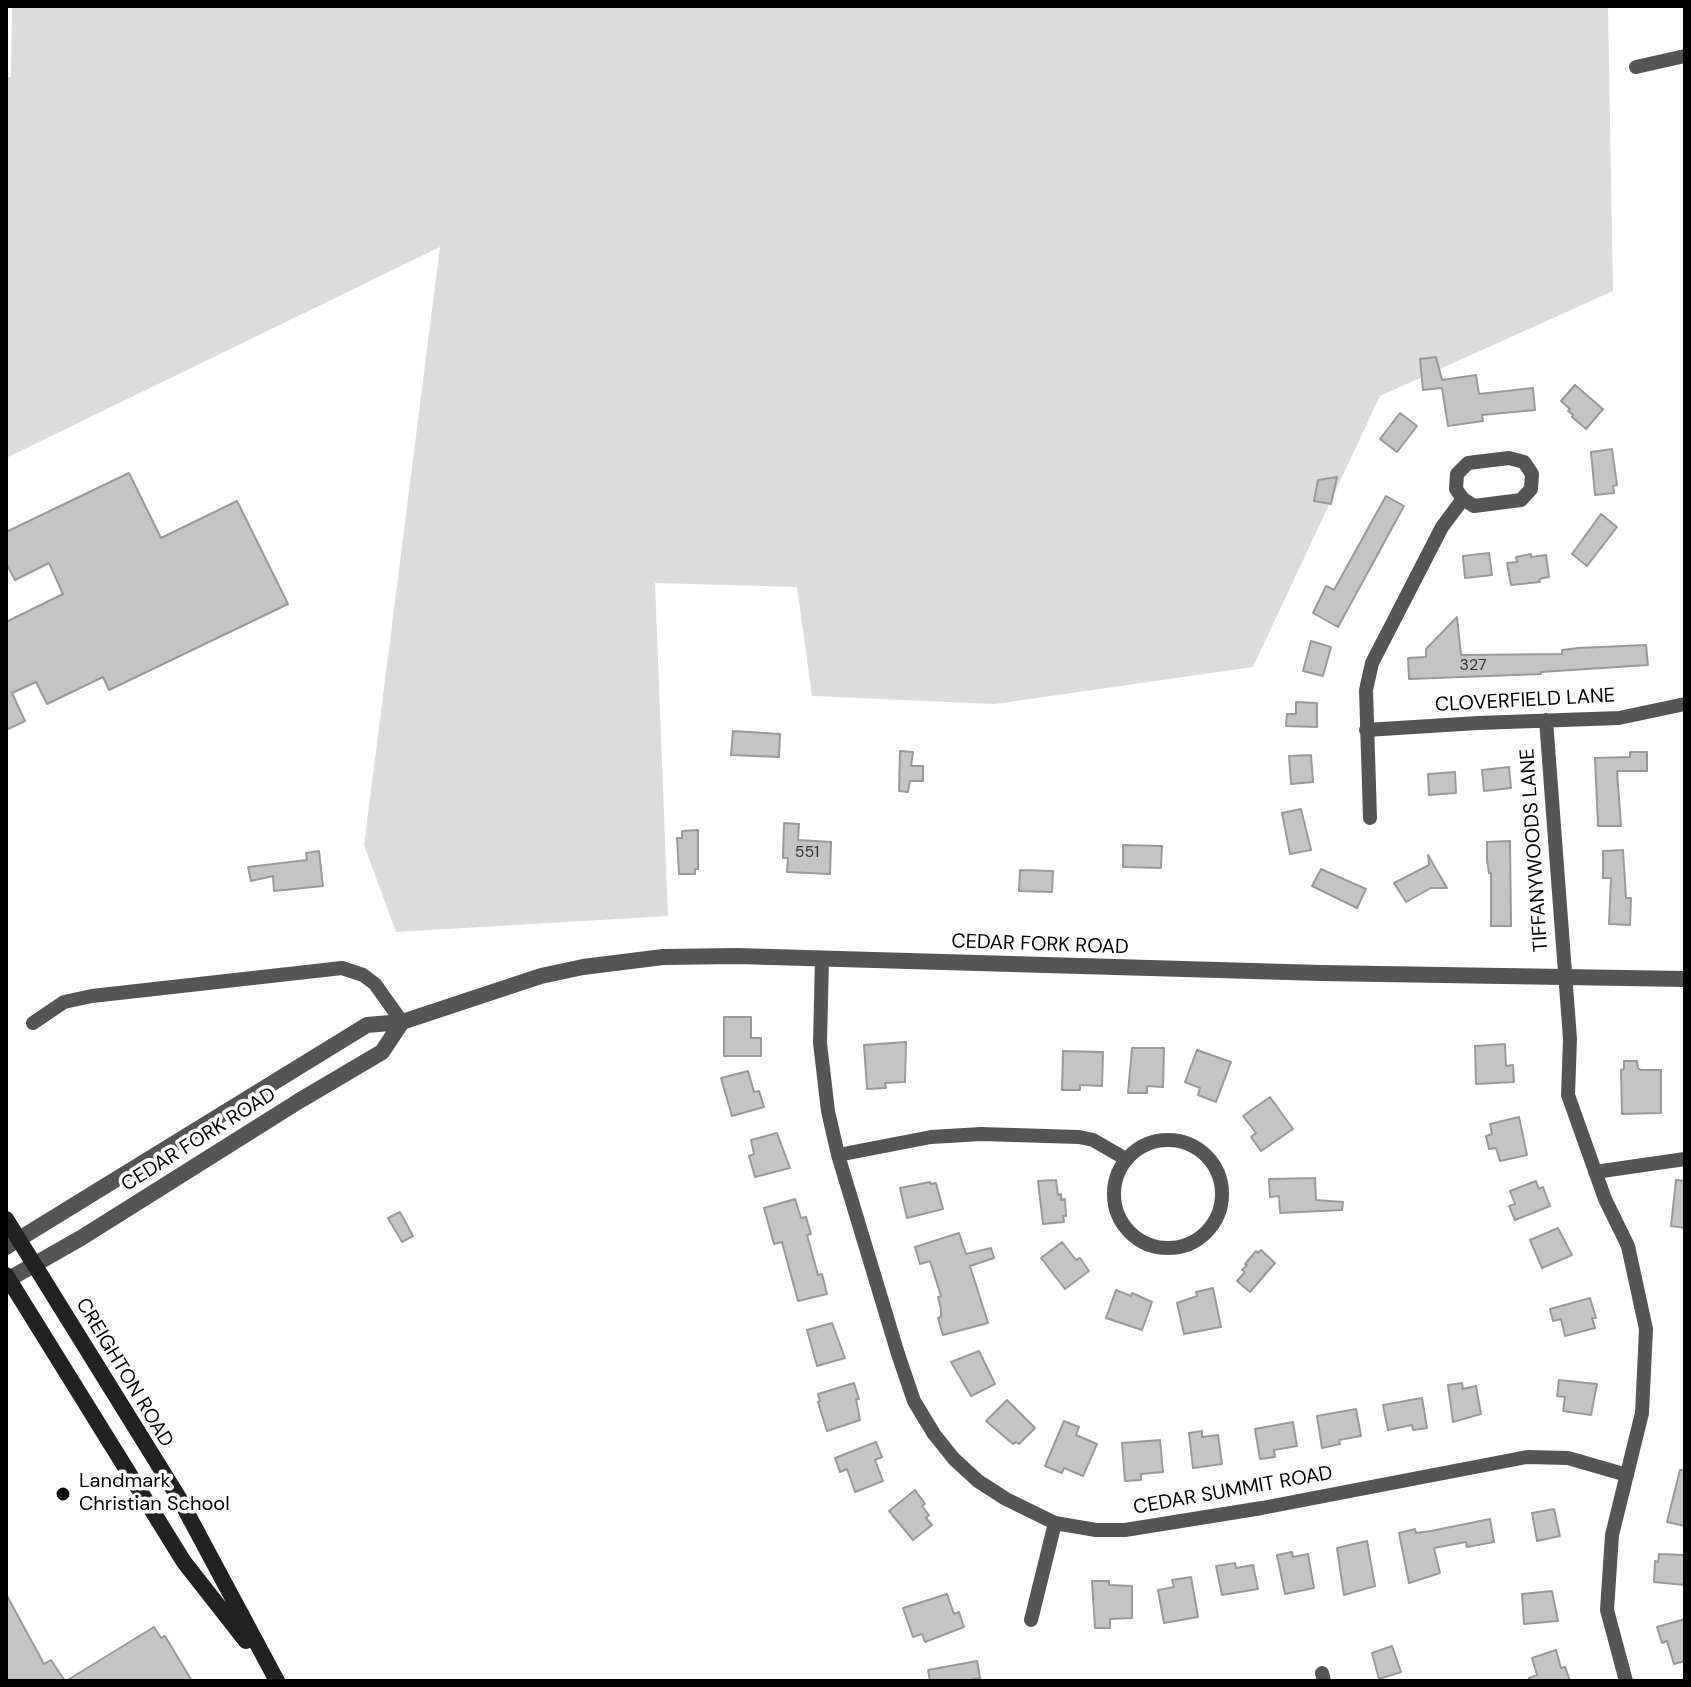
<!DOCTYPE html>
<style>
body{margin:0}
#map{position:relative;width:1691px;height:1687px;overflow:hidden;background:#fff;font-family:"DM Sans",sans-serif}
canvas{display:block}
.frame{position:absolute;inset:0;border:8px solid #000;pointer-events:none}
</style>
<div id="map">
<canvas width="1691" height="1687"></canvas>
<div class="frame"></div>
</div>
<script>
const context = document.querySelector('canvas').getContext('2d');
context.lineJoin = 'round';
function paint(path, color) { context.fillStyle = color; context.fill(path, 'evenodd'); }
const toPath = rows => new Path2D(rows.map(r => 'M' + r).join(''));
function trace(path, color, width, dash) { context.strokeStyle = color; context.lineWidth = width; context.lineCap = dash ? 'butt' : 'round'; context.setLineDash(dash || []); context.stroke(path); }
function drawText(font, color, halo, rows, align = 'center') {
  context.font = font + ' "DM Sans",sans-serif'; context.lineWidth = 7; context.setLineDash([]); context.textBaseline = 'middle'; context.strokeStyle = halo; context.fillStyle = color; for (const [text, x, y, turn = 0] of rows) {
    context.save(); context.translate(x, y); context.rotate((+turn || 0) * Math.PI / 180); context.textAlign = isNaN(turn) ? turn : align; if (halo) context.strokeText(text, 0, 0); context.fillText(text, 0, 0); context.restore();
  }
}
const green = toPath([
 [12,6,1608,6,1613,291,1380,396,1253,667,995,704,812,696,797,587,655,583,668,916,396,932,364,845,440,247,6,458,6,77,11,77]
]);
const building = toPath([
 [1436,357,1442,380,1476,375,1479,394,1533,388,1535,410,1482,415,1483,421,1448,426,1442,388,1423,390,1420,359,1436,357],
 [1575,385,1603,409,1586,429,1572,417,1573,415,1568,411,1570,409,1561,401,1575,385],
 [1400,413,1417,426,1397,452,1380,439,1400,413],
 [1612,449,1617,485,1613,486,1614,493,1595,495,1591,452,1612,449],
 [129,473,161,538,237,501,288,604,109,690,103,677,47,704,36,682,12,693,25,721,6,730,6,622,63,594,49,563,15,580,6,563,6,532,129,473],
 [1337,477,1331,504,1314,501,1318,480,1337,477],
 [1386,496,1404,506,1338,627,1313,613,1326,586,1334,590,1335,588,1386,496],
 [1601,514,1617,527,1587,566,1572,554,1601,514],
 [1489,553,1492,575,1465,578,1463,556,1489,553],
 [1531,554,1531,557,1546,555,1549,577,1539,579,1540,582,1511,585,1507,563,1517,562,1516,557,1531,554],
 [1457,617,1461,655,1562,654,1562,650,1578,648,1646,645,1648,665,1541,672,1541,674,1409,679,1408,658,1426,657,1426,649,1457,617],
 [1311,641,1331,647,1323,676,1303,671,1311,641],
 [1296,702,1317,703,1317,727,1286,726,1287,714,1296,714,1296,702],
 [733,731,780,734,779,757,731,755,733,731],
 [900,751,913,752,911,766,923,766,923,781,910,781,908,792,899,791,900,751],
 [1630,752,1647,752,1647,771,1617,771,1621,826,1598,826,1595,758,1630,757,1630,752],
 [1311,755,1313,782,1291,784,1289,756,1311,755],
 [1509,767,1511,788,1484,791,1482,770,1509,767],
 [1455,772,1456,793,1429,795,1428,774,1455,772],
 [1301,809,1311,850,1290,854,1282,813,1301,809],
 [784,823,799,824,798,840,831,842,830,874,787,872,788,858,783,858,784,823],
 [698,830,698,869,695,869,695,874,679,874,677,838,682,838,682,831,698,830],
 [1510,841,1511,926,1491,926,1491,873,1489,873,1487,860,1487,842,1510,841],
 [1123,845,1162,846,1161,868,1123,867,1123,845],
 [1623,850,1626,898,1631,898,1630,925,1609,924,1611,878,1603,878,1603,851,1623,850],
 [319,851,323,886,274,891,273,876,251,881,248,867,307,860,306,853,319,851],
 [1428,855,1447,888,1431,888,1406,902,1394,883,1429,865,1428,855],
 [1321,869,1366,889,1357,908,1312,886,1321,869],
 [1020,870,1053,871,1052,892,1019,891,1020,870],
 [724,1017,751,1017,751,1038,761,1038,761,1056,724,1056,724,1017],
 [906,1042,905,1082,885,1083,886,1088,867,1089,864,1045,906,1042],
 [1505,1044,1506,1066,1513,1065,1514,1082,1476,1084,1475,1046,1505,1044],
 [1132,1048,1164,1048,1163,1087,1147,1086,1147,1093,1128,1093,1132,1048],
 [1197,1050,1231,1062,1216,1102,1198,1095,1200,1088,1185,1082,1197,1050],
 [1063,1051,1103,1052,1102,1086,1080,1085,1080,1090,1062,1090,1063,1051],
 [1624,1061,1637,1061,1638,1068,1641,1070,1661,1070,1661,1113,1622,1114,1621,1070,1624,1069,1624,1061],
 [748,1071,754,1092,759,1091,764,1107,732,1116,721,1078,748,1071],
 [1270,1097,1293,1129,1261,1151,1251,1137,1256,1133,1243,1116,1270,1097],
 [1519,1117,1527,1155,1500,1161,1496,1148,1489,1149,1486,1136,1492,1134,1490,1124,1519,1117],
 [777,1133,790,1168,755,1177,749,1156,754,1154,751,1140,777,1133],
 [1315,1178,1316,1200,1343,1202,1342,1210,1280,1213,1279,1196,1270,1197,1269,1179,1315,1178],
 [1056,1180,1058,1195,1061,1194,1061,1200,1065,1199,1066,1216,1063,1216,1064,1222,1043,1224,1038,1181,1056,1180],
 [1676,1180,1685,1181,1685,1228,1671,1226,1676,1180],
 [1536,1181,1539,1189,1543,1187,1550,1206,1515,1220,1509,1206,1515,1204,1510,1191,1536,1181],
 [930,1182,931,1184,936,1183,943,1209,907,1218,900,1188,930,1182],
 [795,1199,801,1218,806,1217,811,1234,807,1235,818,1275,822,1274,827,1294,798,1301,782,1242,774,1244,764,1208,795,1199],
 [400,1212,413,1236,402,1242,388,1218,400,1212],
 [1558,1228,1572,1255,1542,1268,1530,1240,1558,1228],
 [959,1233,966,1254,991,1248,994,1258,970,1266,988,1323,943,1335,938,1318,941,1317,941,1309,938,1297,941,1296,930,1261,920,1264,915,1247,959,1233],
 [1062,1242,1076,1260,1080,1258,1089,1271,1065,1289,1041,1258,1062,1242],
 [1261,1250,1275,1263,1250,1292,1237,1281,1245,1272,1242,1270,1247,1265,1245,1264,1256,1251,1258,1253,1261,1250],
 [1213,1288,1221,1327,1184,1334,1177,1303,1197,1296,1196,1292,1213,1288],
 [1116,1290,1131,1296,1132,1293,1152,1302,1142,1330,1106,1318,1116,1290],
 [1590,1298,1596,1318,1592,1318,1595,1328,1565,1336,1561,1319,1553,1321,1550,1309,1590,1298],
 [832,1323,845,1358,817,1366,807,1330,832,1323],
 [979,1351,995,1384,971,1396,951,1362,979,1351],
 [1559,1380,1597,1384,1591,1415,1563,1411,1565,1397,1557,1396,1559,1380],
 [854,1383,859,1399,856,1399,860,1420,827,1431,818,1402,820,1401,818,1394,854,1383],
 [1462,1383,1463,1389,1476,1386,1481,1414,1453,1422,1448,1385,1462,1383],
 [1422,1398,1427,1428,1413,1430,1412,1425,1388,1430,1383,1405,1422,1398],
 [1007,1400,1035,1428,1019,1444,1016,1442,1013,1444,986,1421,1007,1400],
 [1356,1409,1361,1436,1339,1440,1340,1444,1322,1448,1317,1416,1356,1409],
 [1064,1421,1079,1427,1076,1435,1097,1444,1083,1476,1064,1468,1062,1473,1045,1466,1064,1421],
 [1293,1422,1297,1446,1274,1450,1275,1457,1260,1459,1255,1429,1293,1422],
 [1202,1431,1202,1437,1218,1435,1222,1464,1193,1468,1189,1433,1202,1431],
 [1160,1440,1163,1472,1141,1474,1141,1480,1125,1481,1122,1443,1160,1440],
 [876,1442,882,1457,875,1460,883,1481,855,1492,847,1469,840,1472,835,1458,876,1442],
 [1680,1470,1685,1470,1685,1526,1667,1522,1680,1470],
 [915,1490,925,1504,922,1506,929,1515,926,1518,932,1525,913,1540,889,1511,915,1490],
 [1554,1509,1560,1536,1537,1541,1532,1513,1554,1509],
 [1490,1519,1494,1542,1467,1547,1466,1542,1434,1548,1440,1573,1409,1583,1399,1533,1415,1529,1416,1533,1431,1531,1490,1519],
 [1367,1541,1375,1586,1344,1595,1337,1548,1367,1541],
 [1292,1552,1293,1557,1308,1554,1314,1588,1285,1594,1277,1555,1292,1552],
 [1659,1554,1685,1555,1685,1585,1654,1582,1655,1561,1658,1562,1659,1554],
 [1235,1563,1236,1568,1253,1565,1258,1589,1222,1595,1216,1566,1235,1563],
 [1191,1577,1198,1617,1164,1623,1158,1590,1174,1587,1172,1580,1191,1577],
 [1092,1581,1109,1581,1109,1585,1132,1586,1132,1618,1110,1619,1110,1628,1095,1628,1092,1581],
 [1552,1591,1558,1621,1524,1624,1522,1594,1552,1591],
 [6,1594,44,1664,51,1660,65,1681,6,1681,6,1594],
 [947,1594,954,1614,959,1612,964,1627,925,1642,922,1634,913,1637,903,1608,947,1594],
 [1685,1619,1685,1661,1674,1664,1667,1641,1662,1643,1657,1627,1685,1619],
 [154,1627,161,1638,165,1636,192,1681,66,1681,154,1627],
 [1392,1646,1401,1672,1379,1679,1372,1653,1392,1646],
 [1556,1650,1561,1668,1565,1667,1570,1681,1529,1681,1529,1678,1537,1675,1532,1658,1556,1650],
 [977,1661,980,1678,973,1679,973,1681,930,1681,928,1670,977,1661]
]);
const minor = toPath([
 [1636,67,1685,56],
 [1546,720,1570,1039,1568,1095,1605,1199,1628,1246,1646,1329,1642,1413,1612,1535,1607,1610,1626,1681],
 [1366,730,1478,723,1619,718,1685,704],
 [1370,818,1366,690,1372,663,1442,527,1463,499,1456,489,1457,474,1468,463,1509,458,1524,462,1532,474,1531,489,1521,500,1474,506,1463,499],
 [822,959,820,1043,828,1111,838,1155,898,1354,914,1401,934,1434,954,1459,978,1481,1006,1499,1055,1523,1096,1530,1125,1530,1262,1508,1527,1457,1568,1458,1627,1475],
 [33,1023,64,1002,92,996,342,968,363,975,375,984,402,1022],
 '1114 1194a54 54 0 1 1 108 0a54 54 0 1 1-108 0Z',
 [838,1155,931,1137,981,1134,1079,1137,1093,1140,1126,1159],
 [1595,1172,1685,1159],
 [1031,1620,1055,1523],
 [1322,1673,1324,1681]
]);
const tertiary = toPath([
 [6,1247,367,1025,402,1022,541,976,583,967,663,957,737,956,1321,973,1685,979],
 [9,1279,81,1238,299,1101,382,1052,402,1022]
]);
const secondary = toPath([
 [6,1219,179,1498,277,1681],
 [6,1275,184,1562,246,1641]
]);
const markers = [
 [63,1494,8,"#000"]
];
const numberNames = [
 ["327",1473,666],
 ["551",807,853]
];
const streetNames = [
 ["CLOVERFIELD LANE",1525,701,-3],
 ["TIFFANYWOODS LANE",1535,850,-94],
 ["CEDAR FORK ROAD",1040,945,2],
 ["CEDAR FORK ROAD",199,1140,-32],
 ["CREIGHTON ROAD",124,1373,59],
 ["CEDAR SUMMIT ROAD",1233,1491,-10]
];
const poiNames = [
 ["Landmark",79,1482],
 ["Christian School",79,1505]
];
paint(green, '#dcdcdc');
paint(building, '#c4c4c4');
trace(building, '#999', 2);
trace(minor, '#555', 14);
trace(tertiary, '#555', 16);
trace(secondary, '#222', 16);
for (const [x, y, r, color] of markers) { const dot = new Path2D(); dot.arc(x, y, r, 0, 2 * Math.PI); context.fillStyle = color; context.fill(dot); trace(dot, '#fff', 3); }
drawText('16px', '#313131', null, numberNames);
drawText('20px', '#000', '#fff', streetNames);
drawText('20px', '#000', '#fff', poiNames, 'left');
</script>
